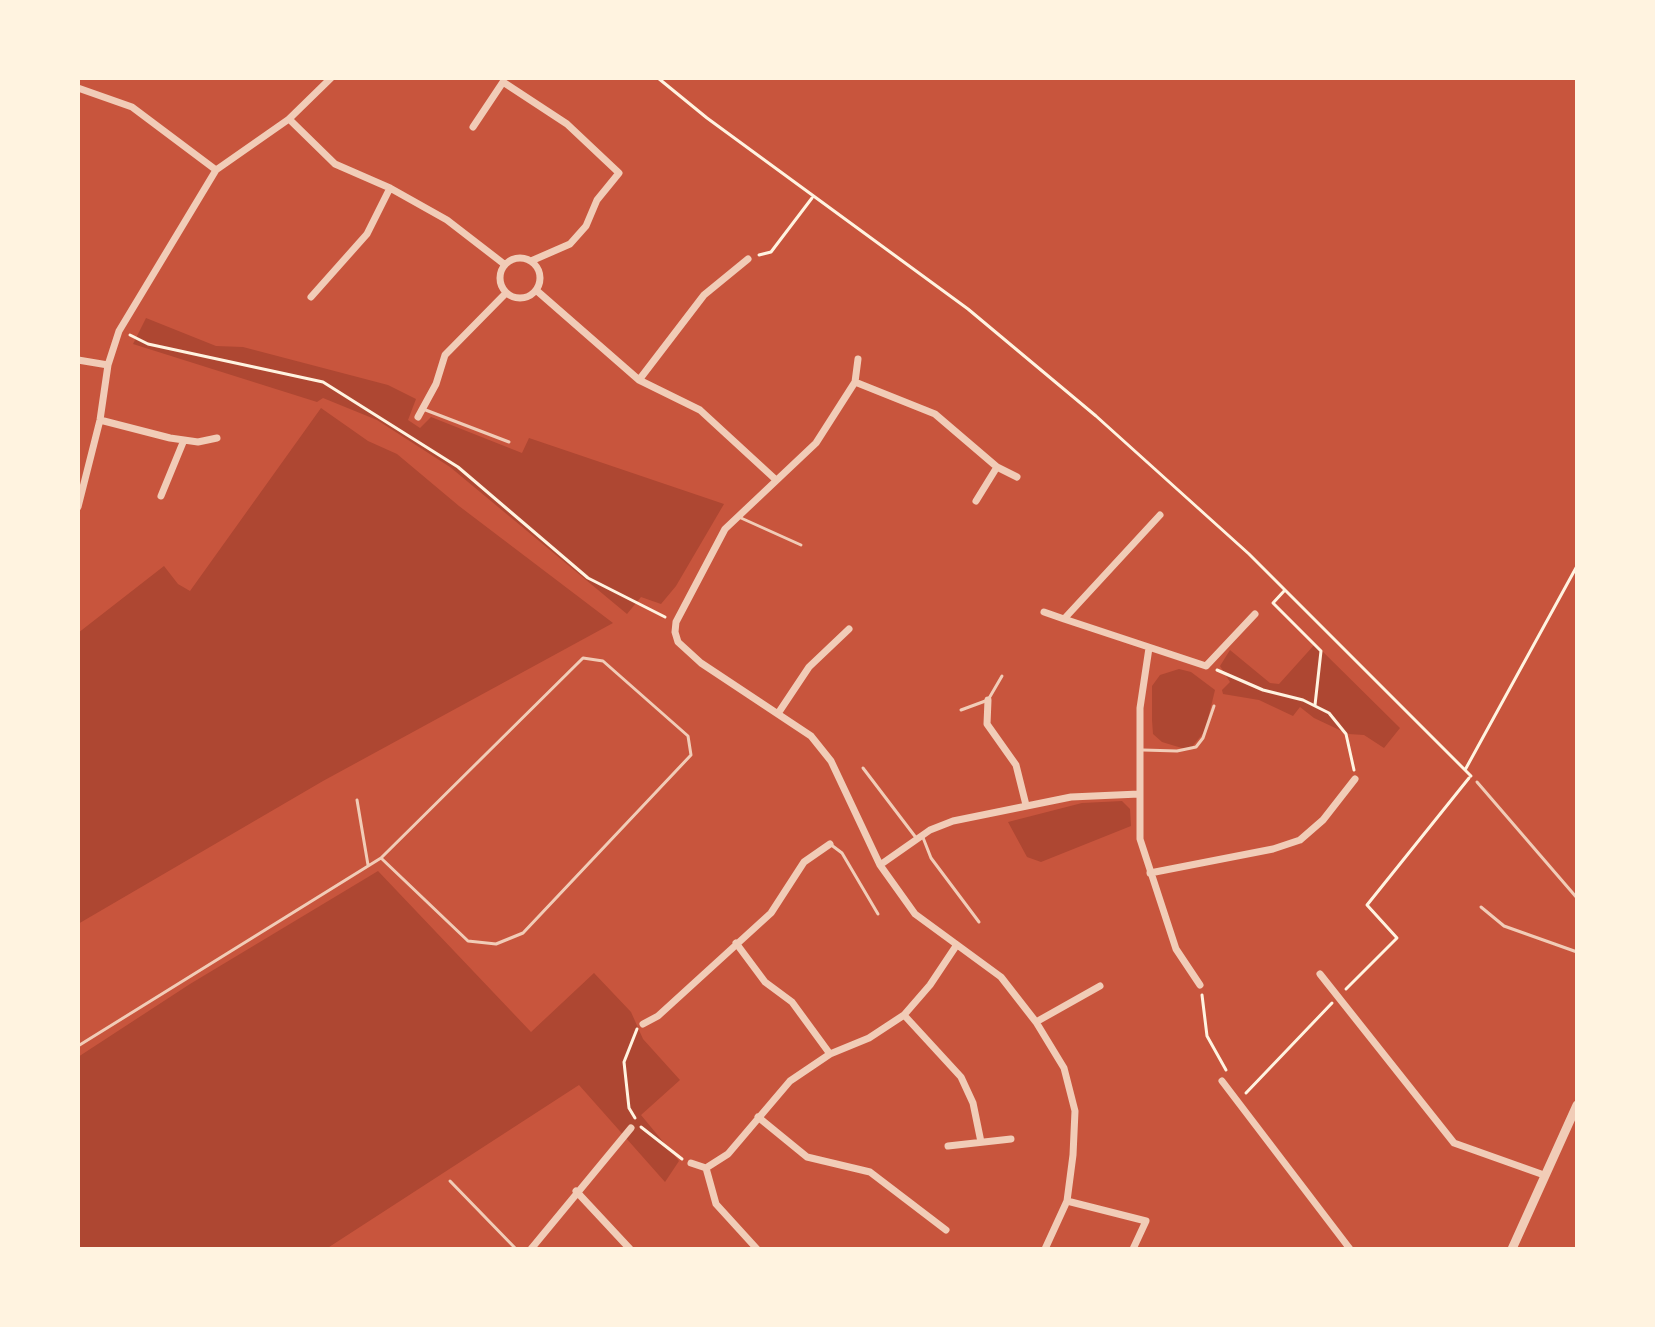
<!DOCTYPE html>
<style>
body{margin:0}
#map{position:relative;width:1655px;height:1327px;overflow:hidden;background:#c8553d;font-family:Karla,sans-serif}
canvas{display:block}
.frame{position:absolute;inset:0;border:80px solid #fff3e0;pointer-events:none}
</style>
<div id="map">
<canvas width="1655" height="1327"></canvas>
<div class="frame"></div>
</div>
<script>
const context = document.querySelector('canvas').getContext('2d');
context.lineJoin = 'round';
function paint(path, color) { context.fillStyle = color; context.fill(path, 'evenodd'); }
const toPath = rows => new Path2D(rows.map(r => 'M' + r).join(''));
function trace(path, color, width, dash) { context.strokeStyle = color; context.lineWidth = width; context.lineCap = dash ? 'butt' : 'round'; context.setLineDash(dash || []); context.stroke(path); }
const green = toPath([
 [146,318,216,346,243,347,388,385,416,399,408,420,420,428,431,417,522,453,529,438,724,504,676,586,661,604,641,597,627,614,450,467,377,420,323,398,317,402,133,344],
 [321,408,368,441,397,454,459,506,613,623,323,781,78,924,78,633,164,566,178,584,190,591],
 [1315,644,1400,728,1384,748,1364,735,1348,734,1314,718,1300,707,1293,716,1259,700,1223,694,1222,690,1230,682,1220,666,1230,650,1270,683,1279,684],
 [1179,669,1191,672,1215,690,1205,731,1191,748,1185,749,1162,742,1153,734,1152,720,1152,686,1160,675],
 [1122,801,1130,809,1131,826,1041,862,1027,857,1008,822,1082,803],
 [378,871,531,1032,594,973,631,1012,643,1039,680,1080,641,1115,679,1161,665,1182,579,1085,326,1249,78,1249,78,1057,190,984]
]);
const path = toPath([
 [658,78,707,118,968,309,1096,416,1249,554,1471,776],
 [759,255,771,252,812,198],
 [130,335,148,344,323,382,458,467,588,578,665,617],
 [1285,590,1273,603,1321,651,1315,705],
 [1217,670,1263,690,1303,700,1329,713,1346,734,1354,770],
 [1465,770,1577,566],
 [1346,989,1397,938,1367,905,1469,778],
 [1202,995,1207,1036,1226,1070],
 [1246,1093,1332,1003],
 [635,1118,629,1108,624,1062,637,1029],
 [641,1127,682,1159]
]);
const service = toPath([
 [423,409,509,442],
 [741,518,801,545],
 [961,710,988,700,1002,676],
 [1143,750,1177,751,1196,747,1203,738,1214,706],
 [863,768,917,839],
 [1477,782,1577,898],
 [357,800,368,865],
 [922,835,931,858,979,922],
 [830,844,842,853,878,914],
 [1481,907,1504,926,1577,952],
 [78,1046,381,858,583,658,603,661,688,736,691,755,523,933,496,944,468,941,381,858],
 [450,1181,516,1249]
]);
const minor = toPath([
 [78,88,132,107,216,170],
 [289,119,335,164,390,188,447,220,504,264],
 [473,127,503,82,567,124,619,173,597,200,586,226,570,244,531,261],
 '500 278a20 20 0 1 1 40 0a20 20 0 1 1-40 0Z',
 [536,290,639,380,700,410,775,479],
 [311,297,367,234,390,188],
 [858,359,855,382,816,443,725,529,676,622,675,632,678,642,701,663,811,736,831,761,880,865,915,914,1001,977,1036,1022,1064,1068,1075,1111,1073,1155,1067,1201,1045,1249],
 [78,360,108,365],
 [639,380,704,295,748,259],
 [855,382,935,414,997,467,976,501],
 [418,417,436,384,445,355,506,293],
 [100,420,170,438,198,442,217,438],
 [997,467,1017,477],
 [161,496,184,440],
 [78,507,100,420,108,365,119,331,216,170,289,119,331,78],
 [1160,515,1064,619,1206,666,1255,614],
 [1044,612,1064,619],
 [1149,648,1140,708,1140,839,1176,949,1200,985],
 [988,700,987,724,1016,765,1026,805],
 [779,712,809,667,849,629],
 [880,865,930,830,953,821,1071,797,1139,794],
 [1150,873,1273,849,1300,840,1323,820,1355,779],
 [736,943,765,982,792,1002,830,1054],
 [1320,974,1454,1143,1544,1175],
 [904,1015,961,1077,973,1103,981,1142],
 [1036,1022,1100,986],
 [643,1024,658,1016,771,913,804,862,830,844],
 [1222,1081,1350,1249],
 [758,1117,807,1157,870,1172,946,1230],
 [948,1146,1011,1139],
 [691,1163,706,1168,728,1154,790,1081,830,1054,869,1038,904,1015,930,985,956,946],
 [706,1168,716,1204,757,1249],
 [576,1191,630,1249],
 [1067,1201,1146,1221,1133,1249],
 [531,1249,631,1128]
]);
const tertiary = toPath([
 [1512,1249,1577,1105]
]);
paint(green, '#ae4732');
trace(path, '#fff3e0', 3);
trace(service, '#f1ccb7', 3);
trace(minor, '#f1ccb7', 7);
trace(tertiary, '#f1ccb7', 9);
</script>
